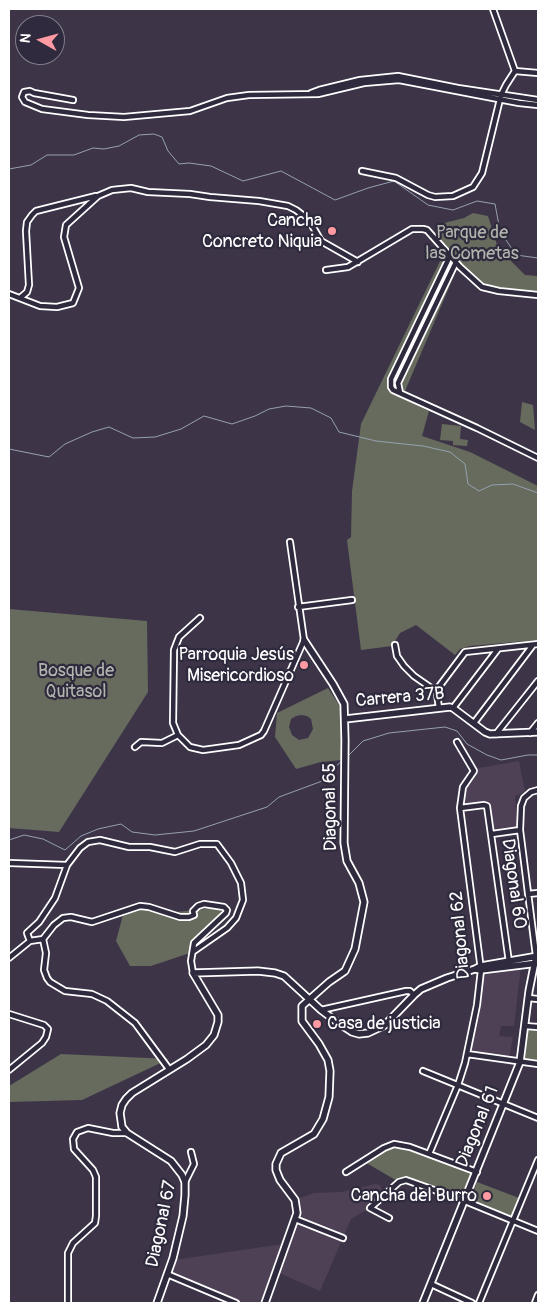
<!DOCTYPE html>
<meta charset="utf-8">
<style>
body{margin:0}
#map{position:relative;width:547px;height:1312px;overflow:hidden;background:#3d3448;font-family:Pangolin,sans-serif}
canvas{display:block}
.frame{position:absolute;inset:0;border:10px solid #fff;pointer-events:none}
.north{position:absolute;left:15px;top:15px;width:50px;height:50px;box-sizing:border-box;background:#2f2a3d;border:1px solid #827f8b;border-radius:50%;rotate:277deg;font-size:14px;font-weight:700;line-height:20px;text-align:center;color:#fff}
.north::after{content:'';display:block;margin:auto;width:18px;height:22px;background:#ff9aa2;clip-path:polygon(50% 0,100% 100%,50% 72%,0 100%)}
</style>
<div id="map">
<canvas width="547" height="1312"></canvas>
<div class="frame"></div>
<div class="north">N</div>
</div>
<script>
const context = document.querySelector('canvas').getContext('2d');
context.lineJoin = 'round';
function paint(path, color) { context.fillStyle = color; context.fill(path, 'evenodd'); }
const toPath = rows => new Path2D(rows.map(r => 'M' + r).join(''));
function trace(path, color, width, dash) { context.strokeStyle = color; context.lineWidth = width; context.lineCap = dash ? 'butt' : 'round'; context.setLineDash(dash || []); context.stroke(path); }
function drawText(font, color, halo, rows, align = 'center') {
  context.font = font + ' Pangolin,sans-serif'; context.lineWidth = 4.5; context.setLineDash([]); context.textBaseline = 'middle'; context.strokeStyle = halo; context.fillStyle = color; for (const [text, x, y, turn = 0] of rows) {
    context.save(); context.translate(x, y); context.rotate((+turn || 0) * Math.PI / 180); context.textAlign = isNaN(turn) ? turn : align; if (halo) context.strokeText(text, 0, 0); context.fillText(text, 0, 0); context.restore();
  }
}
const built = toPath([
 [519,761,525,792,515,796,517,828,493,832,488,802,464,804,464,795,467,784,479,768],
 [521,966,514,1026,501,1026,499,1036,513,1037,509,1058,471,1053,485,972],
 [375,1184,380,1185,384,1195,370,1208,351,1219,320,1291,277,1272,295,1219,295,1200,314,1193,341,1192],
 [283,1244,260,1303,242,1303,171,1273,174,1260]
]);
const green = toPath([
 [473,213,488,216,498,248,525,275,537,276,538,295,482,287,434,237,440,224,464,218],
 [443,255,456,271,402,398,429,411,422,436,470,452,538,486,538,640,470,646,460,649,455,655,416,625,400,633,392,646,361,650,347,540,351,537,352,491,361,424],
 [522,402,533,405,535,430,520,422],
 [442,424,461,426,460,439,468,440,467,446,453,445,453,441,440,440],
 [9,609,147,621,148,692,59,832,9,828],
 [328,688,343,711,342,760,321,762,296,769,275,737,277,713],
 [301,715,307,716,311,719,313,729,308,738,299,740,292,735,289,727,291,719,296,716],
 [149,907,167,913,224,907,196,951,151,966,130,966,116,941,124,911],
 [527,1027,538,1029,538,1063,523,1061],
 [61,1054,169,1059,82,1100,9,1102,9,1086],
 [394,1144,410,1147,477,1172,465,1201,414,1182,399,1182,363,1161],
 [477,1182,519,1198,511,1217,470,1201]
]);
const stream = toPath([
 [9,169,31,165,47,155,74,155,93,148,104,149,119,146,139,135,154,134,162,137,168,151,179,164,189,163,211,166,243,181,281,171,335,200,368,188,394,181,428,205,453,210,477,201,495,204,500,231,516,255,538,258],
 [9,449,49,457,65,444,92,432,109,427,133,438,155,437,181,429,204,416,232,424,255,416,269,409,286,406,311,408,331,418,339,432,376,441,423,446,450,452,465,464,468,484,479,491,492,485,513,484,538,493],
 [347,757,363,741,389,733,445,727,457,731,467,744,487,755,501,760,528,755,538,755],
 [9,840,24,835,43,839,65,850,81,836,98,829,121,824,132,832,155,835,194,831,267,807,279,797,325,780,335,767,342,761]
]);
const minor = toPath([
 [493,9,515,71],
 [311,93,319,90,360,80,398,76,458,88,538,100],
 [73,100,34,93,30,91,24,92,22,97,25,102,42,109,88,115,124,117,190,111,227,98,249,95,318,94,364,83,399,80,519,103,538,105],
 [362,171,396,178,428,195,435,197,453,196,473,187,482,173,501,95,506,85,515,71,538,73],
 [450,256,391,379,391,387,393,390,477,428,538,458],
 [326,270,348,267,412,229,423,229,427,230,460,267,482,287,499,291,538,295],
 [9,294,40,306,57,307,73,303,79,288,64,237,66,225,98,196,112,190,131,188,148,192,190,194,210,197,259,201,288,206,296,210,309,220,321,241,358,262],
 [20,298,27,292,29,285,26,231,27,222,32,215,36,211,96,196],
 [400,393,398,383,456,262],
 [298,607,352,600],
 [200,618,179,637,174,650,173,723,178,735,190,747,203,750,239,745,261,735,264,731,304,640,290,542],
 [395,645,397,656,404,666,414,676,437,692],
 [439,708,437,694,438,688,465,652,538,644],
 [453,708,498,649],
 [474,723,533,645],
 [530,733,538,723],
 [496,734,538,681],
 [135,747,141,742,162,743,178,735],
 [460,808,484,805,487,806,509,962],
 [492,834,520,830],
 [9,863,67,865],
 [528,894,538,893],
 [43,939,46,953,44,970,47,978,50,982,65,991,92,994,107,1001,135,1023,169,1069],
 [30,941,27,933,39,922,55,898,67,865,80,848,88,842,100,840,129,847,150,847,175,852,200,844,217,844,231,863,241,883,243,900,236,918,227,928,194,951],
 [536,956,520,830,521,806,524,798,531,792,538,790],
 [9,958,30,941,43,939,54,925,63,918,71,917,92,922,140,906,149,907,180,917,189,917,194,915,193,911,198,906,204,904,224,907,227,910,226,913,194,943,191,961,193,973],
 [528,998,538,999],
 [321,1010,406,991,410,991,414,995],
 [9,1014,44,1025,48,1029,46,1037,42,1043,9,1070],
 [525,1026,538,1027],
 [467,1054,538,1064],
 [423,1071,538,1118],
 [429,1154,458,1085,465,1063,477,1005,481,970,460,808,463,787,474,771,457,742],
 [346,1172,384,1148,394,1144,410,1147,477,1172],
 [185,1182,194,1164,191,1152],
 [389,1218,370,1208,399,1182,406,1180,465,1201,538,1231],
 [295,1219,343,1238],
 [167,1274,236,1303],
 [431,1284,472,1303],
 [68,1303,68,1253,73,1243,95,1223,96,1216,96,1177,93,1170,74,1149,73,1139,77,1132,88,1128,113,1133,127,1133],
 [479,1303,538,1160],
 [535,1303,538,1295]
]);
const tertiary = toPath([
 [345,719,450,707,453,708,485,732,490,734,538,732],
 [475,969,481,970,538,963],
 [157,1303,173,1258,183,1216,185,1195,185,1182,182,1175,171,1161,127,1133,122,1127,120,1113,122,1105,126,1099,132,1093,187,1059,206,1045,214,1035,218,1022,218,1015,193,973,258,971,275,973,284,976,321,1010,337,1022,352,1032,359,1034,368,1033,385,1025,414,995,421,989,447,978,475,969,481,966,538,956],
 [265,1303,297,1213,295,1200,280,1180,276,1170,276,1164,281,1153,314,1134,323,1119,329,1097,330,1071,328,1060,319,1044,302,1021,302,1006,329,982,345,971,355,949,364,902,359,883,347,861,344,843,345,740,344,704,333,684,304,640],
 [423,1303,520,1062,529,991,536,956]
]);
const markers = [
 [332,231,5,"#ff9aa2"],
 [304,665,5,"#ff9aa2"],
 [317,1024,5,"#ff9aa2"],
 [487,1196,5,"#ff9aa2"]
];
const poiNames = [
 ["Cancha",322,221],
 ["Concreto Niquia",322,242],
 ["Parroquia Jesús",294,655],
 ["Misericordioso",294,676],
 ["Casa de justicia",327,1024,"left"],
 ["Cancha del Burro",477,1196]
];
const parkNames = [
 ["Parque de",472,233],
 ["las Cometas",472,254],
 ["Bosque de",76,671],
 ["Quitasol",76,692]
];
const streetNames = [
 ["Carrera 37B",400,698,-5],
 ["Diagonal 65",331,807,-91],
 ["Diagonal 60",513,884,82],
 ["Diagonal 62",461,935,-95],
 ["Diagonal 61",478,1127,-68],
 ["Diagonal 67",162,1224,-78]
];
paint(built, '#4e4155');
paint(green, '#666b5d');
trace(stream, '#95a1b0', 1);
trace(minor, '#fff', 8);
trace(tertiary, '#fff', 9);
trace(minor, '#2f2a3d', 4.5);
trace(tertiary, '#2f2a3d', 5.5);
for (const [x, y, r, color] of markers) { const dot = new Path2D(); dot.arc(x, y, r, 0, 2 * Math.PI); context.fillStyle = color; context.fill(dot); trace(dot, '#2f2a3d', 2); }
drawText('18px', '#fff', '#2f2a3d', poiNames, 'right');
drawText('18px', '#b2b5ae', '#2f2a3d', parkNames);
drawText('18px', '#fff', '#2f2a3d', streetNames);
</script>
